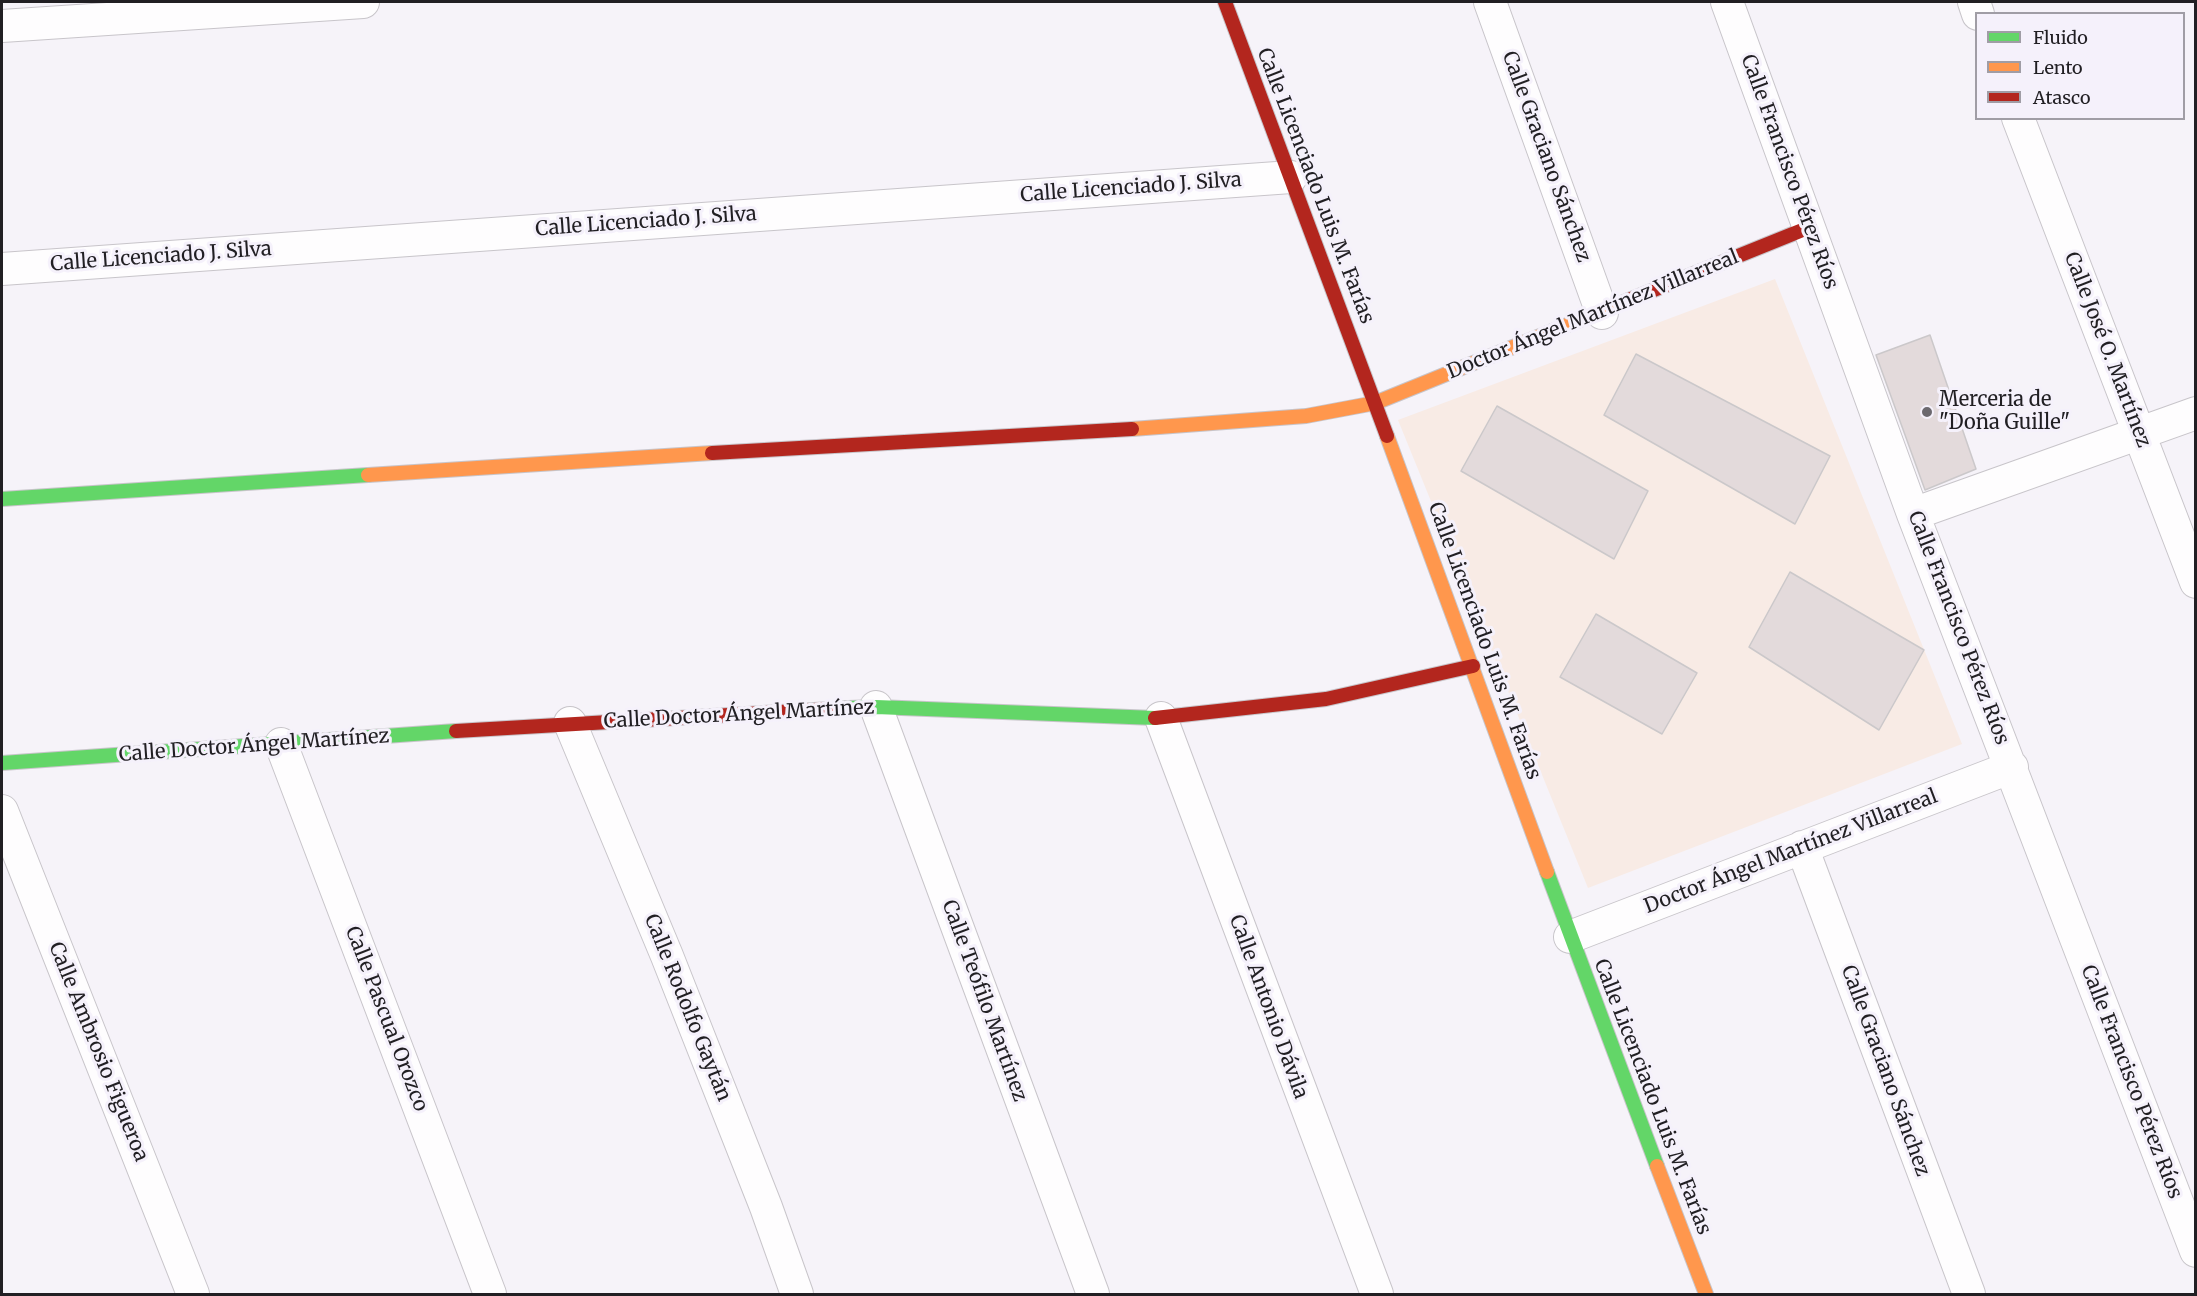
<!DOCTYPE html>
<meta charset="utf-8">
<style>
body{margin:0}
#map{position:relative;width:2197px;height:1296px;overflow:hidden;background:#f6f3f9;font-family:Merriweather,serif}
canvas{display:block}
.frame{position:absolute;inset:0;border:3px solid #211f23;pointer-events:none}
.legend{position:absolute;left:1975px;top:12px;width:210px;height:108px;box-sizing:border-box;background:#f5f1fb;border:2px solid #a09da5;margin:0;padding:8px 10px;list-style:none;font-size:18px;color:#211f23}
.legend li{display:flex;align-items:center;gap:12px;height:30px}
.legend b{width:30px;border:2px solid #a09da5}
</style>
<div id="map">
<canvas width="2197" height="1296"></canvas>
<div class="frame"></div>
<ul class="legend">
<li><b style="height:8px;background:#63d668"></b>Fluido</li>
<li><b style="height:8px;background:#ff974d"></b>Lento</li>
<li><b style="height:8px;background:#b3261e"></b>Atasco</li>
</ul>
</div>
<script>
const context = document.querySelector('canvas').getContext('2d');
context.lineJoin = 'round';
function paint(path, color) { context.fillStyle = color; context.fill(path, 'evenodd'); }
const toPath = rows => new Path2D(rows.map(r => 'M' + r).join(''));
function trace(path, color, width, dash) { context.strokeStyle = color; context.lineWidth = width; context.lineCap = dash ? 'butt' : 'round'; context.setLineDash(dash || []); context.stroke(path); }
function drawText(font, color, halo, rows, align = 'center') {
  context.font = font + ' Merriweather,serif'; context.lineWidth = 6; context.setLineDash([]); context.textBaseline = 'middle'; context.strokeStyle = halo; context.fillStyle = color; for (const [text, x, y, turn = 0] of rows) {
    context.save(); context.translate(x, y); context.rotate((+turn || 0) * Math.PI / 180); context.textAlign = isNaN(turn) ? turn : align; if (halo) context.strokeText(text, 0, 0); context.fillText(text, 0, 0); context.restore();
  }
}
const education = toPath([
 [1775,279,1962,744,1588,888,1398,420]
]);
const building = toPath([
 [1930,335,1976,469,1925,490,1876,355,1930,335],
 [1636,354,1830,456,1795,524,1604,415,1636,354],
 [1497,406,1648,491,1614,559,1461,471,1497,406],
 [1790,572,1924,650,1879,730,1749,647,1790,572],
 [1596,614,1697,673,1662,734,1560,677,1596,614]
]);
const street = toPath([
 [1490,2,1602,313],
 [1727,2,1913,514,2196,1251],
 [1974,2,1978,14],
 [2,26,363,2],
 [2018,118,2196,582],
 [2,269,1291,177],
 [1913,514,2196,413],
 [876,707,1093,1294],
 [1161,718,1377,1294],
 [570,723,667,956,766,1207,797,1294],
 [281,744,490,1294],
 [2,811,193,1294],
 [1802,847,1969,1294],
 [1570,937,2012,767]
]);
const fast = toPath([
 [2,499,368,475],
 [848,708,876,707,1155,718],
 [2,763,456,731],
 [1547,872,1657,1166]
]);
const slow = toPath([
 [1132,429,1306,416,1375,403,1629,300],
 [1387,436,1547,872],
 [368,475,712,453],
 [1657,1166,1706,1294]
]);
const jam = toPath([
 [1225,2,1387,436],
 [1629,300,1810,227],
 [712,453,1132,429],
 [1155,718,1326,699,1473,666],
 [456,731,848,708]
]);
const markers = [
 [1927,412,6,"#6c696e"]
];
const streetNames = [
 ["Calle Graciano Sánchez",1546,157,70],
 ["Calle Francisco Pérez Ríos",1789,172,70],
 ["Calle Licenciado Luis M. Farías",1315,186,69],
 ["Calle Licenciado J. Silva",1131,188,-4],
 ["Calle Licenciado J. Silva",646,222,-4],
 ["Calle Licenciado J. Silva",161,257,-4],
 ["Doctor Ángel Martínez Villarreal",1593,315,-22],
 ["Calle José O. Martínez",2107,350,69],
 ["Calle Francisco Pérez Ríos",1958,628,69],
 ["Calle Licenciado Luis M. Farías",1484,641,70],
 ["Calle Doctor Ángel Martínez",739,715,-3],
 ["Calle Doctor Ángel Martínez",254,746,-4],
 ["Doctor Ángel Martínez Villarreal",1791,852,-21],
 ["Calle Teófilo Martínez",984,1001,70],
 ["Calle Antonio Dávila",1268,1007,70],
 ["Calle Rodolfo Gaytán",687,1008,68],
 ["Calle Pascual Orozco",386,1019,69],
 ["Calle Ambrosio Figueroa",98,1052,68],
 ["Calle Graciano Sánchez",1885,1071,70],
 ["Calle Francisco Pérez Ríos",2131,1082,69],
 ["Calle Licenciado Luis M. Farías",1652,1097,69]
];
const poiNames = [
 ["Merceria de",1939,400],
 ["\"Doña Guille\"",1939,423]
];
paint(education, '#f8ebe5');
paint(building, '#e3dadb');
trace(building, '#cbc8ca', 1.5);
trace(street, '#c8c5ca', 34);
trace(fast, '#c8c5ca', 16);
trace(slow, '#c8c5ca', 16);
trace(jam, '#c8c5ca', 16);
trace(street, '#fefdfe', 32);
trace(fast, '#63d668', 14);
trace(slow, '#ff974d', 14);
trace(jam, '#b3261e', 14);
for (const [x, y, r, color] of markers) { const dot = new Path2D(); dot.arc(x, y, r, 0, 2 * Math.PI); context.fillStyle = color; context.fill(dot); trace(dot, '#f5f1fb', 2); }
drawText('20px', '#211f23', '#f5f1fb', streetNames);
drawText('20px', '#211f23', '#f5f1fb', poiNames, 'left');
</script>
